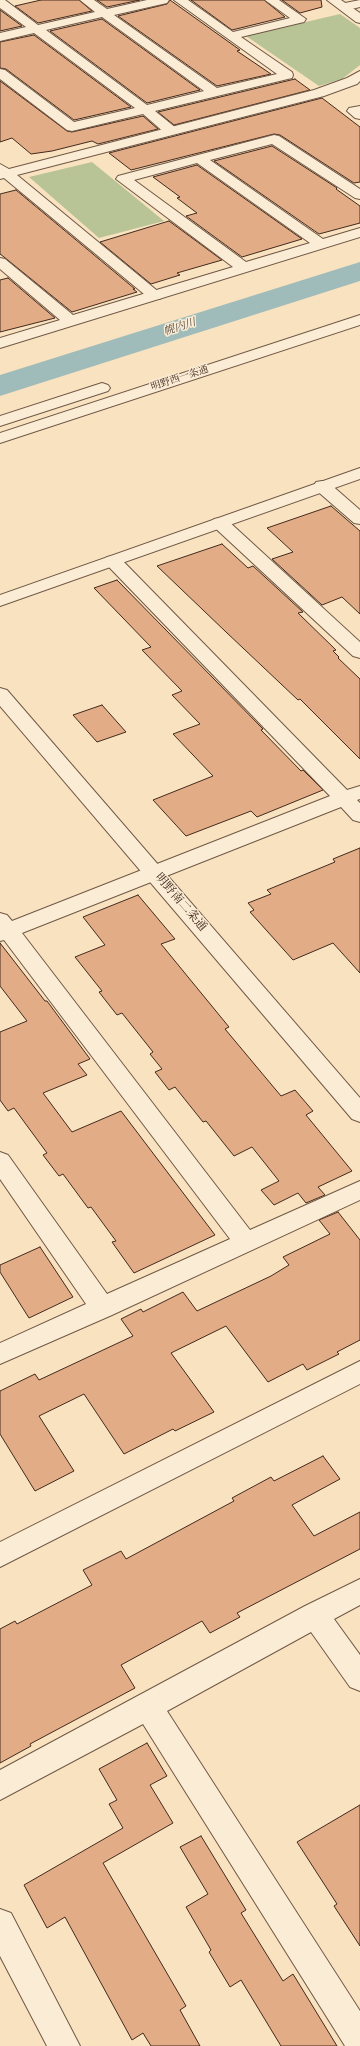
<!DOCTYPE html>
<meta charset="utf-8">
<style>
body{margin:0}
canvas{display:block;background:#f9e2bf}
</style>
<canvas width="360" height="2046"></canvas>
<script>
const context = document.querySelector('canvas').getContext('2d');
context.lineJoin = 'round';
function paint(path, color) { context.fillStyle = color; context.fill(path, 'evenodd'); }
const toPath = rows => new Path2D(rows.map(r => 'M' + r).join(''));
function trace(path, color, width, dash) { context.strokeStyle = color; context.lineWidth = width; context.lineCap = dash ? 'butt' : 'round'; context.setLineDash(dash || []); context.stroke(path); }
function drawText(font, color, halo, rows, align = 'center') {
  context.font = font + ' Vollkorn,"Noto Serif JP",serif'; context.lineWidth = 3; context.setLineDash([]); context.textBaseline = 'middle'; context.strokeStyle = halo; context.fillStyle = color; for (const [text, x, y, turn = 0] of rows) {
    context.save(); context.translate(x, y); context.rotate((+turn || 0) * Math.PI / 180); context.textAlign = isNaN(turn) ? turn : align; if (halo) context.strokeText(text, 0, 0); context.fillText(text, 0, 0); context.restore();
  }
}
const green = toPath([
 [340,14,360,28,360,65,342,79,319,86,246,36],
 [92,162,164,221,99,238,29,177]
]);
const river = toPath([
 [360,262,360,281,0,396,0,375,360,262]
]);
const building = toPath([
 [41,0,79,0,92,11,38,23,15,6,41,0],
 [97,0,140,0,107,7,97,0],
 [170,0,240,50,237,51,271,74,217,86,118,16,167,4,170,0],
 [191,0,264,0,285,17,232,30,191,0],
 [282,0,321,0,322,7,300,13,282,0],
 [0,10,22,26,0,31,0,10],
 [102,19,200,90,147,103,50,31,102,19],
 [34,35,131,107,74,120,6,69,0,68,0,42,34,35],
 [295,79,310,90,174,125,158,112,295,79],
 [0,81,67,131,72,132,143,116,158,129,98,144,92,141,52,151,31,154,12,138,0,142,0,81],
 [322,98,360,127,360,182,354,183,280,135,274,134,131,170,109,153,322,98],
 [272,146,337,188,336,189,360,206,360,223,319,234,214,161,272,146],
 [197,165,302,239,242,257,186,216,197,213,177,198,180,197,153,177,197,165],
 [16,190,135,289,133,289,137,292,72,312,4,257,0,254,0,194,16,190],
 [169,221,222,260,177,273,180,275,151,284,100,242,169,221],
 [8,278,55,318,0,332,0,280,8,278],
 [331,506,360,531,360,614,342,597,322,605,272,559,293,552,267,528,331,506],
 [222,544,248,568,253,566,303,612,298,613,336,650,333,651,339,657,338,658,360,679,360,759,300,699,298,700,226,632,157,566,222,544],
 [117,580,263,729,261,730,301,771,303,770,323,790,257,817,251,811,186,836,153,800,213,776,173,734,200,724,172,695,182,691,142,650,151,647,94,588,117,580],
 [102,705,126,732,97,742,73,715,102,705],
 [360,848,360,973,333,943,293,960,250,912,254,910,248,903,271,894,267,890,335,862,333,859,360,848],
 [138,895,175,939,161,944,229,1027,225,1029,281,1096,295,1090,313,1111,306,1115,352,1171,318,1187,325,1195,306,1203,298,1193,274,1205,261,1190,279,1181,252,1147,234,1156,206,1121,203,1122,175,1087,169,1090,155,1072,162,1069,150,1054,153,1052,122,1013,117,1015,99,992,102,991,75,957,105,945,83,917,138,895],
 [0,943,45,1001,47,1001,90,1059,78,1064,87,1075,43,1093,72,1132,121,1111,215,1235,134,1273,112,1242,116,1241,91,1207,88,1208,63,1174,59,1176,43,1155,47,1153,14,1108,8,1111,0,1100,0,1032,27,1021,0,986,0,943],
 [338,1212,360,1240,360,1340,337,1352,339,1354,307,1370,303,1364,268,1382,226,1326,171,1353,214,1412,175,1431,173,1429,124,1454,84,1394,39,1416,74,1471,35,1491,0,1434,0,1391,35,1374,39,1380,133,1336,121,1319,141,1309,143,1312,183,1292,197,1311,271,1276,289,1265,283,1257,330,1234,319,1220,338,1212],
 [40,1247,73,1297,29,1318,0,1272,0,1265,40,1247],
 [323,1456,340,1479,292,1505,314,1536,360,1512,360,1549,237,1613,240,1617,210,1633,202,1621,121,1665,135,1688,30,1744,31,1746,0,1763,0,1629,15,1621,17,1624,92,1585,83,1570,121,1551,126,1559,234,1501,232,1498,271,1477,274,1481,323,1456],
 [147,1743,167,1776,150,1785,173,1823,103,1863,186,2006,180,2010,200,2046,151,2046,143,2033,132,2040,65,1917,47,1928,24,1885,123,1828,109,1804,117,1800,99,1769,147,1743],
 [360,1805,360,1946,334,1906,337,1904,297,1842,360,1805],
 [201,1836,246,1910,241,1913,283,1981,293,1974,337,2046,281,2046,241,1980,230,1987,209,1952,211,1950,186,1907,208,1894,180,1847,201,1836]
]);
const minor = toPath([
 [0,0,5,0,38,25,95,12,80,0,94,0,107,9,147,0,169,0,167,3,114,15,217,88,277,74,174,0,188,0,233,32,290,18,265,0,279,0,306,19,304,22,241,37,292,72,293,75,292,78,155,111,176,128,178,131,176,134,166,134,143,114,72,131,67,130,0,79,0,69,5,70,74,122,135,108,34,33,0,41,0,33,26,27,0,8,0,0],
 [102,17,204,91,147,105,46,30,102,17],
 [360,0,360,7,344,11,338,7,340,4,360,0],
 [360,106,360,119,355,118,347,111,349,108,360,106],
 [274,135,279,136,360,189,360,199,355,198,272,144,210,160,323,239,360,228,360,237,0,348,0,338,60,320,0,269,0,258,5,259,73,315,233,267,116,179,118,176,274,135],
 [197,163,310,243,246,262,134,180,197,163],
 [322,481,328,482,360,510,360,524,354,523,316,490,314,486,316,482,322,481],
 [220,518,226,519,360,642,360,658,353,656,214,527,211,523,214,519,220,518],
 [113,556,119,557,347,790,360,786,360,799,357,800,360,803,360,822,353,820,341,807,22,933,250,1230,360,1181,360,1200,112,1315,0,1364,0,1343,86,1304,0,1179,0,1152,8,1155,107,1294,230,1239,4,940,0,941,0,913,7,915,12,921,330,796,107,565,104,561,107,557,113,556],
 [360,1361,360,1384,0,1567,0,1542,360,1361],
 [360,1579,360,1605,334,1619,360,1655,360,1691,350,1687,311,1632,167,1711,360,2011,360,2046,345,2046,143,1724,0,1800,0,1770,305,1606,360,1579],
 [0,1909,11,1913,80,2046,47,2046,0,1956,0,1909]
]);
const tertiary = toPath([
 [327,0,341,0,360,13,360,23,356,22,327,0],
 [360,71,360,81,357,84,324,96,17,175,160,293,162,296,160,299,150,299,4,178,0,179,0,164,9,169,314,90,347,78,360,71],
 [360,315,360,325,0,443,0,433,360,315],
 [102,383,108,385,110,388,108,391,0,426,0,416,102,383],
 [360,468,360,479,0,606,0,595,360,468],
 [0,688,7,690,360,1098,360,1122,352,1119,0,706,0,688]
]);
const farStreetnames = [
 ["明野西一条通",180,379,-18]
];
const farWaternames = [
 ["幌内川",180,328,-18]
];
const streetNames = [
 ["明野南二条通",180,903,49]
];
paint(green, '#b9c496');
paint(river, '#a0bcba');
paint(building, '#e2ac87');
trace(building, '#432a1d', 1);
trace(minor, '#705846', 2);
trace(tertiary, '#705846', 2);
paint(minor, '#fbecd5');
paint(tertiary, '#fbecd5');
drawText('10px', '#432a1d', '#fbecd5', farStreetnames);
drawText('italic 11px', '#5a4e44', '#fbecd5', farWaternames);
drawText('12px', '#432a1d', '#fbecd5', streetNames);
</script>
